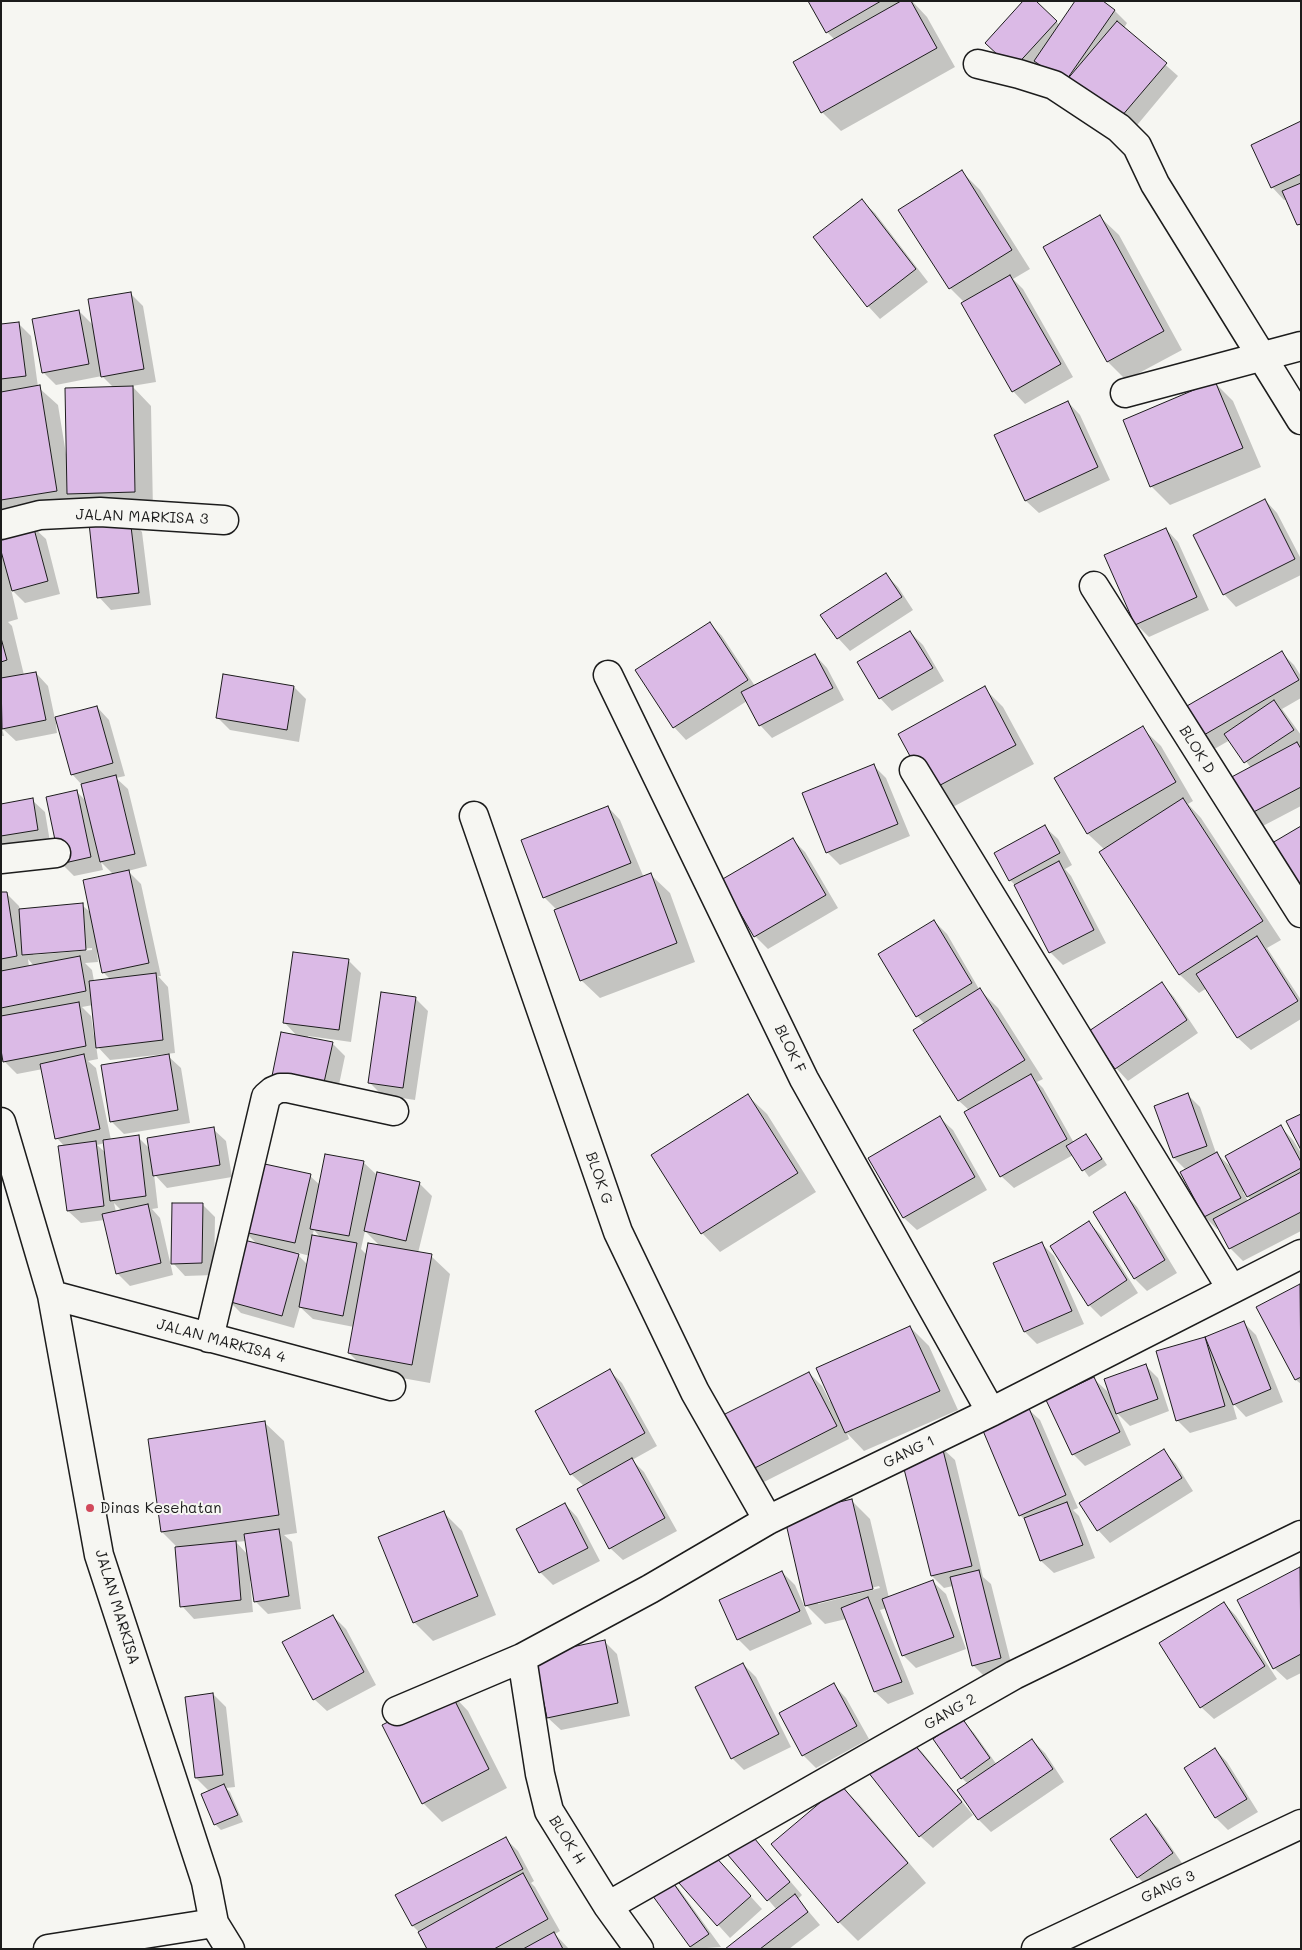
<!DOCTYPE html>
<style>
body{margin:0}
#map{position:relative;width:1302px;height:1950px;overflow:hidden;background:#f6f6f2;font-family:Mali,sans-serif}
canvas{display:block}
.frame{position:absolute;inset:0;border:2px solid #1c1c1c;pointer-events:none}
</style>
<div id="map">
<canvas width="1302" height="1950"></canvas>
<div class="frame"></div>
</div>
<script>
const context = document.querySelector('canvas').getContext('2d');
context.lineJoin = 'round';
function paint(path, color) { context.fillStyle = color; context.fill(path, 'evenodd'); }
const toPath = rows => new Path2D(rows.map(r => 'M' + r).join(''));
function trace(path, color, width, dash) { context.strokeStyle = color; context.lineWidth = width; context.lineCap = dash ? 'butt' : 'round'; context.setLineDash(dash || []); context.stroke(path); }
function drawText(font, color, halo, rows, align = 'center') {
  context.font = font + ' Mali,sans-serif'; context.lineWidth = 4; context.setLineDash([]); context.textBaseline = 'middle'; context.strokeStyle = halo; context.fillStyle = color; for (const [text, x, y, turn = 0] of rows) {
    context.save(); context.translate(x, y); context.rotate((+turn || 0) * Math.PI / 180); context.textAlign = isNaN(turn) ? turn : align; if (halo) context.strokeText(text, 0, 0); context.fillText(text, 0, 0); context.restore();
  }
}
const shadow = toPath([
 [810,1,912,1,927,17,955,67,841,131,822,112,835,40,827,32],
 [1034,1,1060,25,1101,1,1115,11,1127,23,1124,28,1178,76,1128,136,1040,66,1027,81,999,56],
 [1301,122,1301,227,1287,199,1284,200,1272,187],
 [961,171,980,190,1030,269,1013,279,1023,289,1073,377,1025,404,1013,391,965,303,950,288,900,210],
 [862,201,875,213,928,282,880,319,868,306],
 [1100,217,1119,235,1182,350,1126,380,1108,362,1045,247],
 [130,293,143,306,156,382,132,386,151,406,153,511,87,512,73,498,75,510,1,517,1,326,18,323,31,336,38,387,58,405,66,454,67,454,113,387,102,376,56,385,43,372,79,311,94,326],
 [1214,382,1233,401,1261,467,1170,505,1152,487,1124,420],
 [1068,402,1080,415,1110,480,1039,513,1026,501,996,436],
 [1265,500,1277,513,1301,559,1301,575,1236,607,1224,594],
 [130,519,142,532,151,605,111,610,99,597],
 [33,527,46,539,60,594,25,603,11,589,18,619,8,622,12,626,24,675,36,673,48,686,55,719,97,707,109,720,125,776,116,778,128,789,147,866,128,871,141,884,161,976,158,976,168,987,175,1053,110,1060,96,1045,98,1059,88,1061,96,1068,111,1140,138,1137,150,1149,213,1129,226,1141,232,1177,167,1188,154,1174,158,1208,152,1209,160,1218,173,1275,130,1286,117,1273,105,1220,81,1223,68,1211,65,1147,57,1138,43,1069,17,1074,4,1061,1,1043,1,894,6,893,19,906,20,910,82,905,91,913,114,875,101,862,103,870,74,876,61,863,76,791,87,802,82,785,72,774,58,723,56,724,57,733,16,741,2,728,4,736,1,736,1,554,4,557],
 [92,948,92,950,33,955,33,953],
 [99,951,103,972,111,980,94,981,92,970,85,963,98,962,97,952],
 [28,959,34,966,29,967],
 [93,1005,96,1035,94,1036,91,1016,82,1007],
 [105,1143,106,1153,97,1145],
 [114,1203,122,1211,116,1212],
 [1166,529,1178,542,1209,610,1149,637,1136,624],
 [886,575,898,587,913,610,850,651,838,638],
 [710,623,722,636,755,686,815,655,827,668,844,700,772,738,760,725,747,701,686,740,674,727],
 [910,632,923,645,944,681,892,711,880,698],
 [1281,652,1294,665,1301,676,1301,698,1282,709,1301,735,1301,806,1259,828,1247,816,1251,768,1230,740,1211,751,1198,738],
 [294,687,306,699,299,742,230,730,218,718],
 [984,688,1003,707,1034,764,949,809,930,791],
 [1142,728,1161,746,1193,801,1188,804,1201,818,1281,940,1267,948,1301,1000,1301,1019,1251,1050,1238,1038,1207,988,1199,993,1180,975,1101,853,1105,850,1088,834,1056,779],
 [874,766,886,778,910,836,840,865,827,852],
 [32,800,45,812,50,842,1,851,1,805],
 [608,807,620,820,644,878,651,875,670,893,695,962,600,998,581,980,557,910,545,898,522,841],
 [1045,827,1058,839,1072,865,1065,869,1071,876,1106,943,1063,965,1050,952,1016,886,1010,880],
 [792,839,805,852,838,908,768,949,755,936,723,880],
 [934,921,947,934,979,989,998,1008,1043,1079,1037,1082,1043,1088,1074,1143,1086,1136,1092,1142,1107,1165,1089,1177,1073,1155,1014,1188,1001,1176,969,1110,959,1101,925,1024,917,1016,880,955],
 [348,960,361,973,351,1042,308,1036,308,1038,332,1043,345,1056,336,1099,286,1088,298,1037,284,1022],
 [1162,984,1174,997,1198,1033,1128,1081,1116,1068],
 [415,998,428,1011,415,1100,382,1095,370,1083],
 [168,1056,181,1068,190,1123,124,1134,111,1121],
 [1188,1095,1200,1107,1216,1153,1232,1168,1281,1127,1293,1140,1301,1153,1301,1231,1243,1261,1230,1248,1220,1228,1217,1229,1205,1217,1186,1170,1174,1158,1156,1107],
 [1243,1192,1244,1192,1251,1200,1248,1201],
 [748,1096,767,1114,816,1192,720,1252,702,1233],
 [940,1118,953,1130,987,1190,917,1230,904,1218,870,1158],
 [363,1162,378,1176,419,1183,432,1196,418,1253,431,1256,450,1274,430,1383,368,1372,349,1353,354,1327,313,1319,300,1307,294,1328,241,1313,228,1300,258,1245,245,1232,310,1176,320,1185],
 [314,1230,321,1238,312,1236],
 [365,1231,380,1246,367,1255,361,1249],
 [295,1252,310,1256,308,1265],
 [1125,1194,1137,1207,1177,1273,1147,1291,1135,1279,1095,1212],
 [202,1204,215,1217,214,1275,185,1276,173,1263],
 [1089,1223,1101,1235,1138,1293,1101,1317,1089,1305],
 [1041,1243,1054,1256,1084,1324,1037,1344,1025,1332],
 [1300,1285,1301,1286,1301,1384,1296,1380,1258,1308],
 [1243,1322,1256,1335,1283,1402,1246,1417,1232,1402,1237,1419,1190,1433,1177,1420,1157,1352,1205,1338],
 [910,1327,929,1346,958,1410,864,1451,847,1433,849,1439,758,1485,746,1472,809,1373,822,1386,830,1402],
 [1145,1365,1158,1378,1169,1411,1130,1426,1116,1412,1131,1445,1085,1466,1073,1454,1094,1379,1107,1391,1112,1402],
 [610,1371,622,1383,657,1446,632,1460,644,1472,677,1531,623,1560,610,1548,584,1486,571,1474],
 [1027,1408,1040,1420,1078,1508,1073,1510,1079,1516,1095,1558,1054,1573,1041,1561,1026,1521,1020,1515],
 [265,1423,284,1441,297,1533,284,1535,292,1542,301,1609,268,1614,255,1601,252,1581,250,1581,253,1612,194,1619,182,1606,178,1548,162,1532,149,1440],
 [246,1541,248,1555,236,1542],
 [942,1448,955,1460,983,1577,991,1584,1013,1671,986,1678,973,1665,953,1586,944,1588,932,1576],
 [1164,1451,1176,1464,1193,1491,1110,1543,1098,1530],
 [851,1500,870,1519,889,1598,933,1582,946,1594,966,1649,916,1668,903,1655,887,1608,880,1610,914,1694,888,1704,875,1692,846,1619,825,1624,806,1605],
 [879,1586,880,1588,818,1604,818,1601],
 [565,1504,577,1517,600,1561,553,1585,540,1572],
 [443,1512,462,1531,496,1615,433,1641,414,1622],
 [1299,1568,1301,1570,1301,1673,1287,1680,1274,1668],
 [782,1572,795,1585,812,1624,750,1651,738,1639],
 [1224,1603,1236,1616,1277,1679,1214,1719,1201,1707],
 [333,1616,346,1629,376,1685,327,1711,314,1699],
 [604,1641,617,1654,630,1716,561,1730,548,1718,535,1656],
 [743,1664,756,1677,791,1747,744,1770,732,1758],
 [834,1685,846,1698,869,1739,816,1768,803,1755],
 [450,1692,468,1711,507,1788,442,1822,423,1803],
 [213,1694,226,1707,235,1787,226,1788,230,1792,243,1822,221,1830,215,1824,203,1795,210,1792,196,1778],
 [961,1720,974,1733,997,1765,1032,1740,1045,1753,1064,1782,991,1832,979,1820,959,1790,968,1784,962,1778],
 [909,1739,922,1752,973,1815,933,1848,920,1836],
 [1215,1749,1227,1762,1258,1812,1228,1830,1216,1818,1185,1768],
 [841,1786,860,1805,926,1883,858,1941,839,1922],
 [1146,1816,1158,1828,1184,1866,1150,1890,1138,1877],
 [746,1830,802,1895,798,1899,820,1925,789,1949,727,1949,777,1910,724,1848],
 [505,1838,518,1851,534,1881,531,1883,535,1887,560,1931,555,1934,569,1949,429,1949,420,1933,413,1926],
 [713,1855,762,1909,730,1938,681,1884],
 [667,1876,679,1889,721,1947,693,1949,690,1947,649,1888]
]);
const building = toPath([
 [808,1,881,1,826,33,808,1],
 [901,1,911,1,937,48,821,113,793,62,901,1],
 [1023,1,1036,1,1057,21,1013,69,985,43,1023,1],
 [1075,1,1103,1,1115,10,1065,82,1034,61,1075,1],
 [1117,21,1167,63,1115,124,1065,82,1117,21],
 [1301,121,1301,174,1271,188,1251,145,1301,121],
 [962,170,1012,250,949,289,898,210,962,170],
 [1301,183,1301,224,1297,225,1282,191,1301,183],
 [862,199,916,269,867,307,813,237,862,199],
 [1100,215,1164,331,1107,362,1043,247,1100,215],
 [1010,275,1061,364,1012,392,961,303,1010,275],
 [131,292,144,369,101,377,88,299,131,292],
 [79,310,89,364,42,373,32,319,79,310],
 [19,322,26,376,1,379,1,324,19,322],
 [1215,381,1243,448,1150,487,1123,420,1215,381],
 [40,385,57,491,1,500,1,392,40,385],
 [133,386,135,492,67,494,65,388,133,386],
 [1068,401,1098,467,1025,501,994,435,1068,401],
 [1265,499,1295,559,1223,595,1193,535,1265,499],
 [130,518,139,593,97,598,89,523,130,518],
 [33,525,48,581,12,591,1,551,1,533,33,525],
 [1166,528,1197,597,1135,625,1104,555,1166,528],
 [886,573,902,597,837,639,820,615,886,573],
 [710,622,748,680,673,728,635,670,710,622],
 [910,631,933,668,879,699,857,662,910,631],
 [1,638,7,660,1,662,1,638],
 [1282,651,1299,680,1197,739,1180,710,1282,651],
 [815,654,833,688,759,726,741,692,815,654],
 [36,672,46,720,2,729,1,678,36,672],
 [223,674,294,686,287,730,216,718,223,674],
 [985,686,1016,745,929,791,898,734,985,686],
 [1274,700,1294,730,1244,763,1224,734,1274,700],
 [97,706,113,763,71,775,55,717,97,706],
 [1143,726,1176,782,1087,834,1054,778,1143,726],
 [1297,742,1301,749,1301,787,1246,816,1226,780,1297,742],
 [874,764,898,824,826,853,802,793,874,764],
 [116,775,135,854,100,862,81,784,116,775],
 [77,790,91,857,60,864,46,797,77,790],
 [33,798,38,830,1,836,1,804,33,798],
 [1183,798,1263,921,1179,975,1099,852,1183,798],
 [608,806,631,863,543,898,521,840,608,806],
 [1045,825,1060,853,1009,881,994,853,1045,825],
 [1301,826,1301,906,1267,846,1301,826],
 [793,838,826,895,754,937,721,880,793,838],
 [1059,861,1094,930,1049,953,1014,885,1059,861],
 [129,870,149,963,102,973,83,880,129,870],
 [651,873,677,943,580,981,554,910,651,873],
 [1,892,7,892,17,956,1,959,1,892],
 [83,903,86,950,22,955,19,909,83,903],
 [934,920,972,983,916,1017,878,954,934,920],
 [1257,936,1298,1001,1237,1038,1196,974,1257,936],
 [293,952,349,959,339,1030,283,1023,293,952],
 [80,956,86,991,1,1008,1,971,80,956],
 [156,973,163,1040,96,1048,89,981,156,973],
 [1162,982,1187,1020,1115,1069,1089,1031,1162,982],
 [980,988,1025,1060,958,1101,913,1030,980,988],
 [381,992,416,997,403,1088,368,1083,381,992],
 [79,1002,86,1046,3,1062,1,1050,1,1016,79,1002],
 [281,1032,333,1042,323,1087,272,1076,281,1032],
 [84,1054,100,1129,55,1139,40,1064,84,1054],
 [169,1054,178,1110,110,1122,101,1065,169,1054],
 [1031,1074,1067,1139,1000,1177,964,1112,1031,1074],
 [1188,1093,1207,1146,1173,1158,1154,1106,1188,1093],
 [748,1094,798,1173,701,1234,651,1155,748,1094],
 [1301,1114,1301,1150,1286,1121,1301,1114],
 [940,1116,975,1177,903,1218,868,1158,940,1116],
 [1281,1125,1301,1162,1301,1168,1247,1197,1225,1156,1281,1125],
 [214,1127,220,1165,153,1176,147,1138,214,1127],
 [1086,1134,1102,1159,1082,1171,1066,1146,1086,1134],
 [139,1135,146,1196,110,1201,103,1140,139,1135],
 [96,1141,104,1206,67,1211,58,1146,96,1141],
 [1217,1152,1241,1198,1204,1217,1180,1172,1217,1152],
 [325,1154,364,1161,349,1236,310,1229,325,1154],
 [260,1163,311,1174,295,1243,244,1232,260,1163],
 [377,1172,420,1182,406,1241,364,1231,377,1172],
 [1301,1172,1301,1212,1229,1249,1213,1219,1301,1172],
 [1125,1192,1165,1260,1134,1279,1093,1212,1125,1192],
 [172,1203,203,1203,202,1263,171,1264,172,1203],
 [148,1204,161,1263,116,1274,102,1214,148,1204],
 [1089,1221,1127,1280,1088,1306,1050,1246,1089,1221],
 [312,1235,357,1243,343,1316,299,1307,312,1235],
 [244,1240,299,1254,282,1316,227,1301,244,1240],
 [1042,1242,1072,1311,1024,1332,993,1263,1042,1242],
 [368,1243,432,1254,412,1365,348,1353,368,1243],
 [1300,1284,1301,1377,1295,1380,1256,1307,1300,1284],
 [1244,1321,1271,1389,1233,1405,1205,1337,1244,1321],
 [910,1326,940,1391,845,1433,816,1368,910,1326],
 [1205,1337,1225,1406,1176,1421,1156,1351,1205,1337],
 [1146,1364,1158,1399,1116,1414,1104,1379,1146,1364],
 [610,1369,645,1433,570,1475,535,1411,610,1369],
 [809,1372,837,1426,745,1473,717,1418,809,1372],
 [1094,1377,1120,1432,1072,1455,1046,1400,1094,1377],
 [1028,1406,1066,1495,1019,1516,981,1426,1028,1406],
 [265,1421,279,1515,161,1532,148,1439,265,1421],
 [942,1446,972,1566,931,1576,901,1457,942,1446],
 [1164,1449,1182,1478,1097,1531,1079,1503,1164,1449],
 [632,1458,665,1518,609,1549,577,1489,632,1458],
 [852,1499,873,1589,805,1606,784,1515,852,1499],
 [1067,1502,1083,1545,1040,1561,1024,1518,1067,1502],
 [565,1503,588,1548,539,1573,516,1529,565,1503],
 [444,1511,478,1596,413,1623,378,1537,444,1511],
 [279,1529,289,1596,254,1602,244,1534,279,1529],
 [236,1541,241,1600,180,1607,175,1547,236,1541],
 [1300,1567,1301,1654,1273,1669,1237,1600,1300,1567],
 [979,1570,1001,1658,972,1666,950,1577,979,1570],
 [782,1571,800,1611,737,1640,719,1600,782,1571],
 [933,1580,954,1637,902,1656,882,1599,933,1580],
 [868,1597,902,1682,874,1692,841,1608,868,1597],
 [1224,1602,1265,1666,1200,1708,1159,1643,1224,1602],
 [333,1615,364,1672,313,1700,282,1642,333,1615],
 [605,1640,618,1703,547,1718,534,1655,605,1640],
 [743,1663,779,1734,731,1759,695,1687,743,1663],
 [834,1683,857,1726,802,1756,779,1713,834,1683],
 [450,1691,489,1769,422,1804,382,1725,450,1691],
 [213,1693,223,1775,195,1778,185,1697,213,1693],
 [962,1718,990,1758,961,1779,933,1739,962,1718],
 [909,1738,962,1802,919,1837,868,1772,909,1738],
 [1032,1739,1053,1769,978,1820,957,1790,1032,1739],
 [1215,1748,1247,1799,1215,1818,1184,1768,1215,1748],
 [224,1784,238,1815,214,1825,201,1794,224,1784],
 [841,1785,908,1863,838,1923,771,1844,841,1785],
 [1146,1814,1173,1853,1137,1878,1110,1839,1146,1814],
 [746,1828,790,1882,767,1901,722,1848,746,1828],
 [506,1837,523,1869,412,1926,395,1895,506,1837],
 [713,1854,751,1896,717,1926,679,1883,713,1854],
 [523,1873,548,1919,494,1949,427,1949,418,1932,523,1873],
 [667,1874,709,1934,690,1947,647,1888,667,1874],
 [795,1894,808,1912,760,1949,725,1949,795,1894],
 [554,1932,563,1949,523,1949,554,1932]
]);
const minor = toPath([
 [978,64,1019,74,1054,85,1119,128,1137,146,1155,184,1301,420],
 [1125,393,1301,346],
 [1,525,40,515,100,512,224,520],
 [1094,586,1301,913],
 [608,675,804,1079,991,1412],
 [914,770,1231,1288],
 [474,816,618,1232,695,1392,768,1520],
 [1,859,56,853],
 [1,1122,52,1295,99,1555,206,1882,214,1923,48,1949],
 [52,1295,391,1386],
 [209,1338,266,1097,273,1091,280,1088,288,1088,394,1111],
 [522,1658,540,1774,549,1811,608,1906,639,1949],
 [397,1711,522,1658,650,1589,768,1520,991,1412,1301,1254],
 [608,1906,1014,1675,1301,1535],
 [214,1923,230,1949],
 [1036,1949,1301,1824]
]);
const markers = [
 [90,1508,5,"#d1495b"]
];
const streetNames = [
 ["JALAN MARKISA 3",142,517,2],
 ["BLOK D",1197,750,58],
 ["BLOK F",790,1049,64],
 ["BLOK G",599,1178,71],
 ["JALAN MARKISA 4",221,1341,15],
 ["GANG 1",909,1452,-26],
 ["JALAN MARKISA",117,1607,73],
 ["GANG 2",950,1712,-30],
 ["BLOK H",567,1840,58],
 ["GANG 3",1168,1887,-25]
];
const poiNames = [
 ["Dinas Kesehatan",100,1508]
];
paint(shadow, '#0003');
paint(building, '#dbbae6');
trace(building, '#1c1c1c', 1);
trace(minor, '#1c1c1c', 31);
trace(minor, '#f6f6f2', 28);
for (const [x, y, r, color] of markers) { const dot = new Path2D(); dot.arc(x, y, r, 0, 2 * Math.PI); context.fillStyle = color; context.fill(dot); trace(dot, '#f6f6f2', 2); }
drawText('15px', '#1c1c1c', '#f6f6f2', streetNames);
drawText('15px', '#1c1c1c', '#f6f6f2', poiNames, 'left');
</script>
